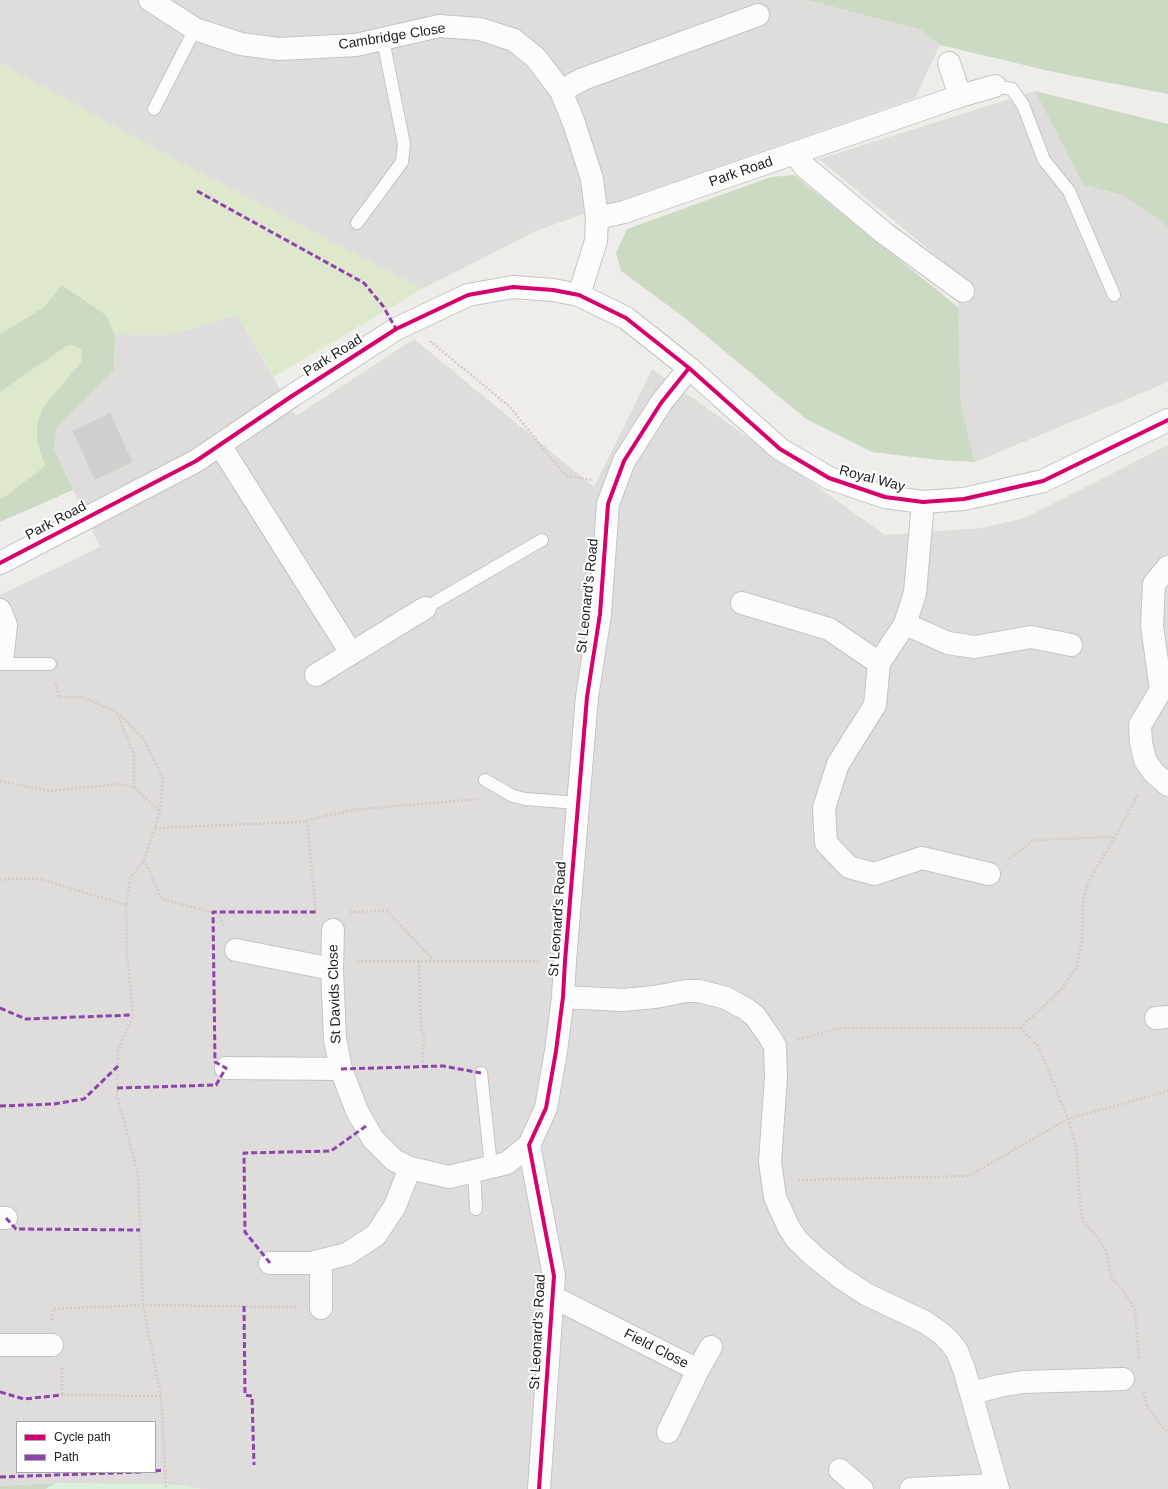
<!DOCTYPE html>
<style>
body{margin:0}
#map{position:relative;width:1168px;height:1489px;overflow:hidden;background:#efedea;font-family:Arial,sans-serif}
canvas{display:block}
.legend{position:absolute;left:16px;top:1421px;width:140px;height:52px;box-sizing:border-box;background:#fff;border:1px solid #a6a6a6;margin:0;padding:5px 7px;list-style:none;font-size:12px;color:#212121}
.legend li{display:flex;align-items:center;gap:8px;height:20px}
.legend b{width:20px;border:1px solid #a6a6a6}
</style>
<div id="map">
<canvas width="1168" height="1489"></canvas>
<ul class="legend">
<li><b style="height:5px;background:#d6006c"></b>Cycle path</li>
<li><b style="height:5px;background:#8e44ad"></b>Path</li>
</ul>
</div>
<script>
const context = document.querySelector('canvas').getContext('2d');
context.lineJoin = 'round';
function paint(path, color) { context.fillStyle = color; context.fill(path, 'evenodd'); }
const toPath = rows => new Path2D(rows.map(r => 'M' + r).join(''));
function trace(path, color, width, dash) { context.strokeStyle = color; context.lineWidth = width; context.lineCap = dash ? 'butt' : 'round'; context.setLineDash(dash || []); context.stroke(path); }
function drawText(font, color, halo, rows, align = 'center') {
  context.font = font + ' Arial,sans-serif'; context.lineWidth = 4; context.setLineDash([]); context.textBaseline = 'middle'; context.strokeStyle = halo; context.fillStyle = color; for (const [text, x, y, turn = 0] of rows) {
    context.save(); context.translate(x, y); context.rotate((+turn || 0) * Math.PI / 180); context.textAlign = isNaN(turn) ? turn : align; if (halo) context.strokeText(text, 0, 0); context.fillText(text, 0, 0); context.restore();
  }
}
const residential = toPath([
 [0,0,806,0,919,29,940,45,915,98,637,195,536,231,422,289,174,159,0,63],
 [1035,91,1083,185,1123,195,1158,219,1168,229,1168,382,975,462,961,405,957,273,819,159],
 [237,315,296,416,414,339,594,487,652,369,885,535,982,528,1025,518,1168,445,1168,1489,201,1489,182,1485,56,1483,0,1486,0,595,100,547,54,448,57,428,114,370,115,334,170,335],
 [17,1422,155,1422,155,1472,17,1472]
]);
const grass = toPath([
 [0,63,174,159,422,289,274,377,237,315,170,335,115,334,106,315,63,285,44,307,0,334],
 [72,345,82,349,82,361,43,407,37,424,37,442,45,466,7,495,0,498,0,392,65,347]
]);
const forest = toPath([
 [806,0,1168,0,1168,94,1058,73,940,45,919,29],
 [1035,91,1168,124,1168,229,1158,219,1123,195,1083,185],
 [794,175,958,307,961,405,975,462,939,460,872,452,806,419,681,315,621,271,616,253,627,229,771,177],
 [62,285,106,315,115,334,114,370,57,428,54,448,73,490,0,522,0,498,7,495,45,466,37,442,37,424,43,407,82,361,81,349,72,345,65,347,0,392,0,334,44,307],
 [56,1483,46,1489,0,1489,0,1486]
]);
const park = toPath([
 [56,1483,182,1485,201,1489,46,1489]
]);
const building = toPath([
 [110,414,132,462,95,479,73,431,110,414]
]);
const path = toPath([
 [430,341,509,406,565,475,592,480],
 [55,683,59,697,82,697,116,712,143,738,163,778,160,812,144,860,131,877,126,905,127,955,133,1015,118,1051,117,1096,138,1174,143,1305,161,1396,166,1489],
 [117,714,134,754,134,787],
 [0,781,49,791,120,784,134,787,160,812],
 [307,821,316,912],
 [155,828,299,822,353,810,478,799],
 [1009,859,1034,840,1115,837],
 [144,860,162,899,218,914,225,928],
 [0,880,6,879,40,879,126,905],
 [350,912,387,911,434,961],
 [357,961,540,961],
 [419,961,421,1029,424,1036,422,1067],
 [1020,1028,1039,1047,1068,1119,1076,1147,1080,1202,1083,1221,1098,1238,1106,1251,1112,1279,1121,1287,1135,1310,1139,1360],
 [798,1040,839,1028,1020,1028,1061,990,1077,967,1082,941,1083,902,1088,882,1115,837,1139,793],
 [798,1180,968,1176,1068,1119,1168,1091],
 [52,1320,53,1309,143,1305,297,1307],
 [62,1368,62,1395,161,1396],
 [1144,1392,1147,1406,1163,1428,1168,1431]
]);
const service = toPath([
 [995,86,1012,89,1023,105,1044,160,1069,191,1114,295],
 [154,109,195,29],
 [357,223,402,162,404,144,383,40],
 [425,608,542,540],
 [0,664,50,664],
 [485,780,513,796,525,799,578,803],
 [481,1073,491,1166],
 [474,1171,476,1209]
]);
const minor = toPath([
 [150,0,195,29,241,44,279,49,356,45,439,26,480,29,514,40,536,58,561,91,574,123,592,179,597,218],
 [949,63,960,96],
 [561,91,583,79,758,15],
 [795,153,805,167,884,233,963,291],
 [579,295,596,241,597,218,624,212,960,96,995,86],
 [220,445,351,653],
 [923,502,915,593,905,624,879,663,875,705,838,764,824,808,826,843,849,867,874,874,922,858,989,874],
 [0,563,196,461,292,396,396,329,468,295,513,287,553,290,579,295,626,318,689,368,780,449,829,478,885,497,923,502,964,499,1043,481,1168,420],
 [1168,567,1154,584,1152,626,1161,690,1140,725,1141,742,1145,760,1154,773,1168,785],
 [742,603,829,629,879,663],
 [0,610,6,625,3,653,0,659],
 [905,624,948,643,975,647,1031,637,1071,645],
 [316,675,425,608],
 [333,930,332,969,335,1039,341,1069,357,1111,373,1139,394,1160,410,1168,449,1177,507,1163,529,1145],
 [236,950,332,969],
 [563,997,623,1000,655,997,686,991,699,991,726,998,746,1009,755,1016,769,1036,775,1046,776,1077,770,1162,775,1197,788,1226,797,1240,815,1257,840,1277,866,1294,925,1322,942,1334,950,1342,957,1351,964,1369,998,1489],
 [1156,1018,1168,1017],
 [226,1068,341,1069],
 [0,1218,6,1218],
 [321,1261,321,1308],
 [270,1263,311,1263,347,1254,376,1235,395,1206,410,1168],
 [553,1297,698,1370,668,1432],
 [0,1345,52,1345],
 [698,1370,711,1347],
 [972,1393,999,1386,1023,1382,1123,1379],
 [840,1470,862,1489],
 [539,1489,554,1276,529,1145,546,1108,556,1051,563,997,565,961,587,697,600,614,608,504,624,461,661,403,689,368],
 [911,1489,996,1485]
]);
const quiet = toPath([
 [197,191,364,283,383,306,396,329],
 [0,1008,26,1019,132,1015],
 [341,1069,443,1066,481,1073],
 [117,1088,216,1085,226,1068,215,1062,213,912,316,912],
 [0,1106,54,1104,84,1099,118,1066],
 [6,1218,16,1229,140,1230],
 [270,1263,245,1232,244,1153,331,1151,366,1126],
 [244,1306,245,1395,252,1396,254,1465],
 [0,1392,24,1399,62,1395],
 [155,1471,164,1470],
 [0,1477,141,1472]
]);
const cycleway = toPath([
 [0,563,196,461,292,396,396,329,468,295,513,287,553,290,579,295,626,318,689,368,780,449,829,478,885,497,923,502,964,499,1043,481,1168,420],
 [539,1489,554,1276,529,1145,546,1108,556,1051,563,997,565,961,587,697,600,614,608,504,624,461,661,403,689,368]
]);
const streetNames = [
 ["Cambridge Close",392,37,-9],
 ["Park Road",741,172,-19],
 ["Park Road",333,356,-32],
 ["Royal Way",872,479,15],
 ["Park Road",56,521,-28],
 ["St Leonard's Road",588,596,-84],
 ["St Leonard's Road",558,919,-86],
 ["St Davids Close",335,994,-92],
 ["St Leonard's Road",538,1332,-87],
 ["Field Close",656,1349,27]
];
paint(residential, '#dedddb');
paint(grass, '#dee8cd');
paint(forest, '#cddac3');
paint(park, '#dcf1da');
paint(building, '#d1cfcd');
trace(building, '#d2cfcc', 1);
trace(service, '#c5c4c2', 14);
trace(minor, '#c5c4c2', 24);
trace(path, '#d6cac9', 2.5, [2, 2]);
trace(service, '#fdfcfc', 12);
trace(minor, '#fdfcfc', 22);
trace(quiet, '#8e44ad', 3, [6, 3]);
trace(cycleway, '#d6006c', 4);
drawText('14px', '#212121', '#fff', streetNames);
</script>
